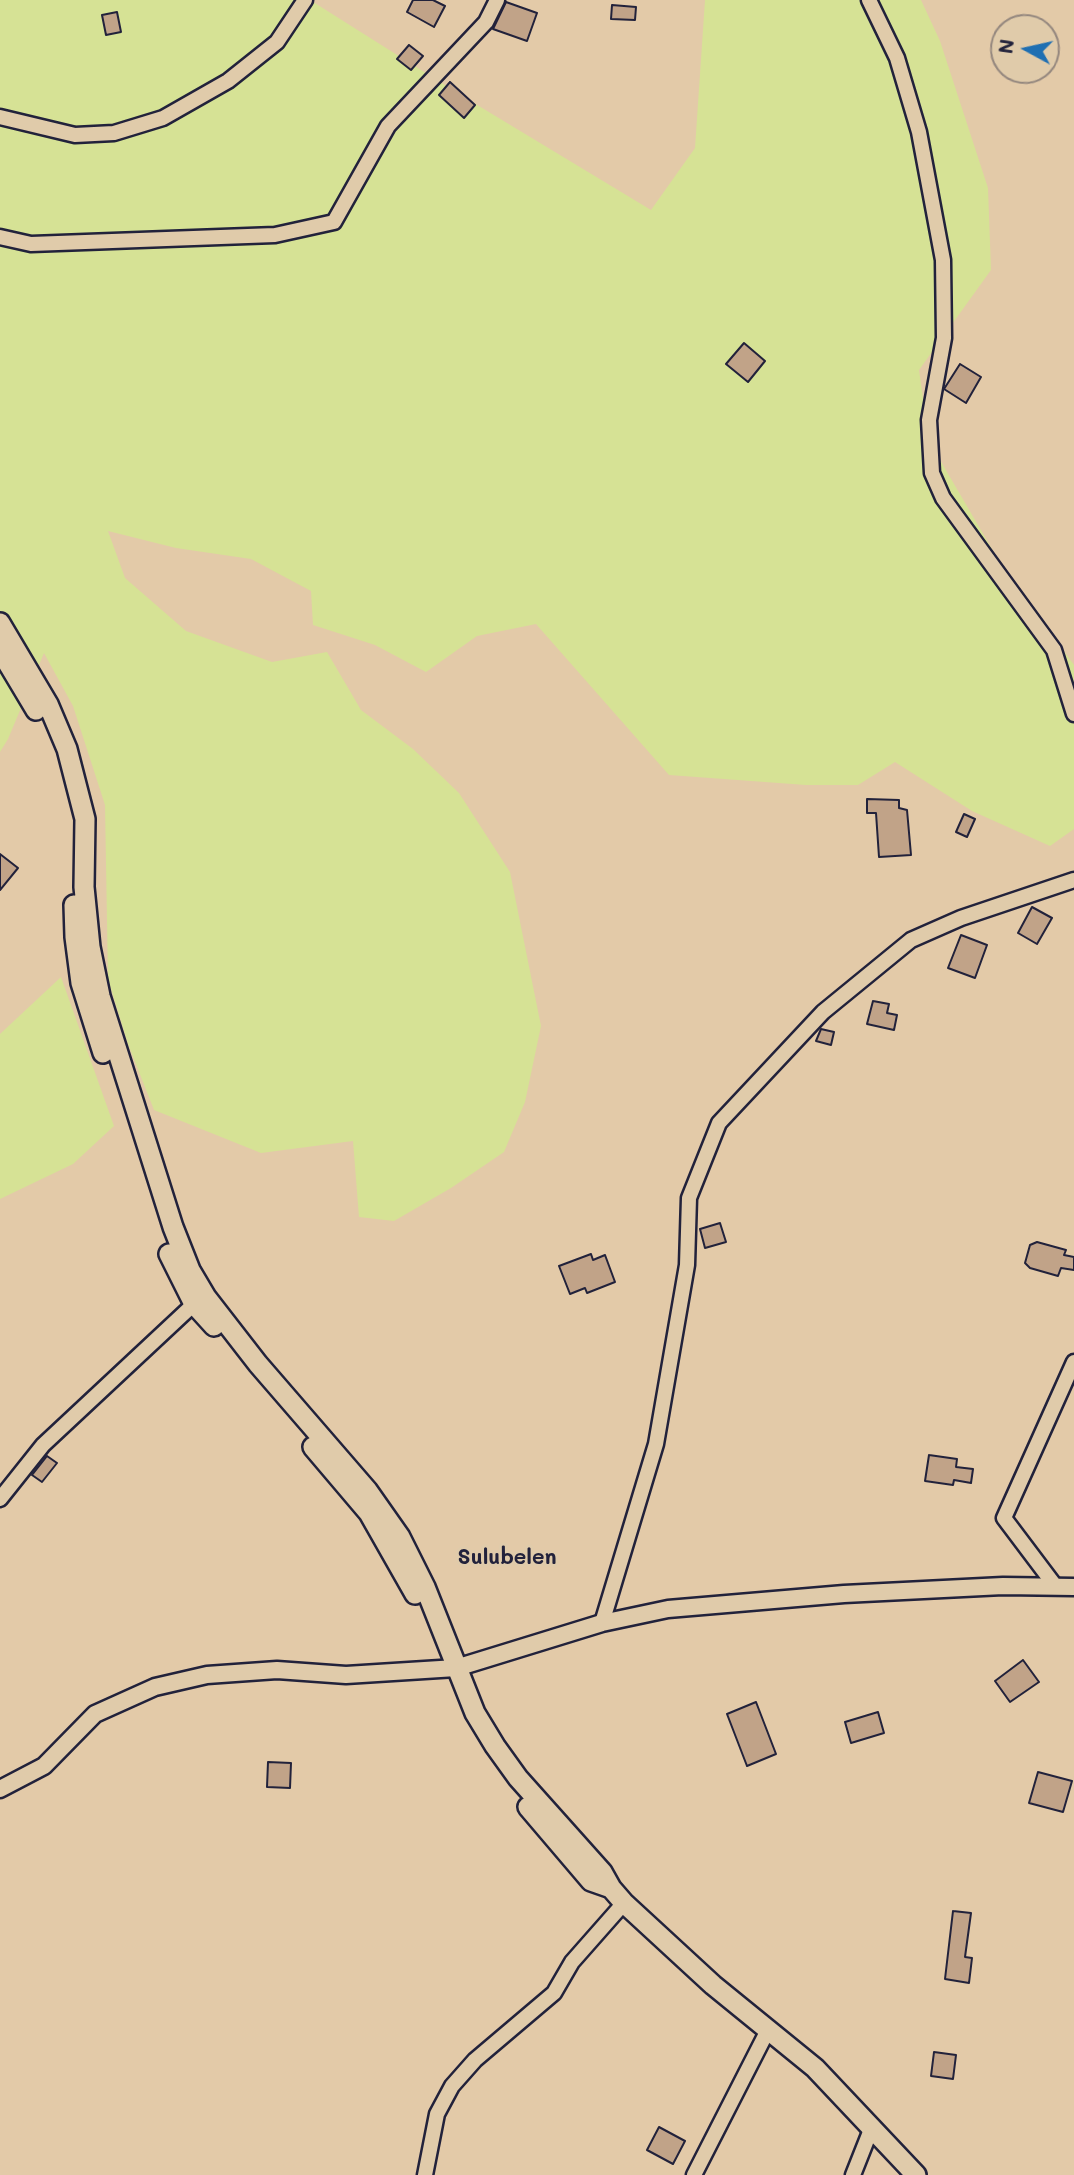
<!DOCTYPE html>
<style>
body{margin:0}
#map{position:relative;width:1074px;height:2175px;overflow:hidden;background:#e3caa8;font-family:Mali,sans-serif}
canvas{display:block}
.north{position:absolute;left:990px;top:14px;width:70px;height:70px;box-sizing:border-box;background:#e0cbaa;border:2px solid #94877e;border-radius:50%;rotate:278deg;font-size:19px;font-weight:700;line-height:28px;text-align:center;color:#22223b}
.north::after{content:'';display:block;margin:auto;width:24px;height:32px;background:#1f6fb2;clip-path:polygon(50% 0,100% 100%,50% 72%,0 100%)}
</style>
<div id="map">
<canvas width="1074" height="2175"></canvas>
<div class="north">N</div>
</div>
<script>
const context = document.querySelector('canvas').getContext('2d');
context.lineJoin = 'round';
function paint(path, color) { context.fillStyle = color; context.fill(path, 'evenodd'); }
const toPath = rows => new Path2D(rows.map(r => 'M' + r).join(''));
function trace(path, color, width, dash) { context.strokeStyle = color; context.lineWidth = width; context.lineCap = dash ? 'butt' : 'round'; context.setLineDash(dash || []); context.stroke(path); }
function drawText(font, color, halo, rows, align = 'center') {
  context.font = font + ' Mali,sans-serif'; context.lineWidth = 6; context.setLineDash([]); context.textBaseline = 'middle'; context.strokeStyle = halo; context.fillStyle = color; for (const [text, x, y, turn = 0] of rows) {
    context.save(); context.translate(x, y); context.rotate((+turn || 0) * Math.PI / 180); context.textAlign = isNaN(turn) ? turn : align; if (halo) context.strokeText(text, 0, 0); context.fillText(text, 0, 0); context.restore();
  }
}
const green = toPath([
 [0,0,310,0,459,94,651,210,695,148,705,0,921,0,940,41,988,188,991,270,919,370,929,441,1003,568,1074,665,1074,829,1050,846,972,811,895,762,858,785,806,785,669,775,536,624,477,636,426,672,375,645,313,625,311,591,251,559,176,548,108,531,125,578,186,631,272,662,327,652,361,710,413,749,459,793,510,872,541,1026,525,1102,504,1152,451,1188,394,1221,359,1217,353,1141,261,1153,154,1110,128,1044,108,979,105,805,73,706,44,653,8,739,0,752],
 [61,977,114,1126,73,1164,0,1199,0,1034]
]);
const building = toPath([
 [413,0,433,0,445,6,434,27,407,12,413,0],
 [506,2,537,13,527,41,493,29,506,2],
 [612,5,636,7,635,20,611,19,612,5],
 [117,12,121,32,106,35,102,15,117,12],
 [409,45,423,56,411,70,397,59,409,45],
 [450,82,475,105,464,118,439,95,450,82],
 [744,343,765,361,748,382,726,364,744,343],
 [960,364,981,377,966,403,944,389,960,364],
 [867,799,899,800,899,808,907,810,911,855,879,857,876,813,867,813,867,799],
 [964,814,975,819,967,837,956,832,964,814],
 [0,854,18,868,0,890,0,854],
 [1032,907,1052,918,1037,944,1018,933,1032,907],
 [961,935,987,945,975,978,948,968,961,935],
 [873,1001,889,1004,887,1013,897,1015,894,1030,867,1024,873,1001],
 [821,1029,834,1032,831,1045,816,1041,821,1029],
 [720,1223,726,1242,705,1248,700,1229,720,1223],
 [1037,1242,1066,1250,1064,1255,1074,1257,1074,1270,1061,1268,1058,1276,1030,1268,1025,1263,1030,1245,1037,1242],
 [591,1254,593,1260,605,1255,615,1282,587,1293,585,1288,570,1294,559,1266,591,1254],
 [929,1455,957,1459,956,1467,973,1469,971,1483,954,1480,953,1485,925,1481,929,1455],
 [47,1456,57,1463,42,1482,32,1475,47,1456],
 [1023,1660,1039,1682,1010,1702,995,1681,1023,1660],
 [756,1702,776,1754,747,1766,727,1714,756,1702],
 [878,1712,884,1733,851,1743,845,1722,878,1712],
 [268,1762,291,1763,290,1788,267,1787,268,1762],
 [1038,1772,1072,1781,1063,1812,1029,1803,1038,1772],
 [953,1911,971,1913,965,1957,972,1958,969,1983,945,1979,953,1911],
 [934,2052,956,2055,953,2079,931,2076,934,2052],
 [659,2127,685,2141,673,2164,647,2150,659,2127]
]);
const minor = toPath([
 [869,0,897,58,919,132,943,260,944,338,929,420,932,473,943,498,1054,650,1074,714],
 [0,117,75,135,114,133,163,118,228,81,277,42,305,0],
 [0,237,31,244,275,235,334,222,388,126,486,22,497,0],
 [0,1499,43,1445,194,1304],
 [1056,1587,1004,1518,1074,1362],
 [602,1623,656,1444,687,1265,689,1198,719,1123,823,1012,911,940,961,918,1074,880],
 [425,2175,437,2114,452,2086,475,2060,554,1993,572,1962,624,1903],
 [694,2175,768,2030],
 [853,2175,872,2127]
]);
const tertiary = toPath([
 [0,1789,44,1766,95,1714,155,1687,207,1675,277,1670,346,1675,456,1668,602,1623,668,1609,844,1594,1003,1586,1074,1587]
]);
const secondary = toPath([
 [0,623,48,704,67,749,85,819,84,887,90,947,100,996,173,1227,190,1270,206,1297,258,1364,367,1490,400,1537,425,1587,475,1713,495,1746,518,1778,602,1872,611,1888,624,1903,713,1985,815,2068,916,2175],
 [0,650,36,710],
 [74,905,75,937,81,983,103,1053],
 [169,1254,194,1304,214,1326],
 [313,1447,369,1513,415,1594],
 [528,1807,591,1881,611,1888]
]);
const neighbourhoodNames = [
 ["Sulubelen",507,1558]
];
paint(green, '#d6e295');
paint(building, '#c1a388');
trace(building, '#22223b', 2);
trace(minor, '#22223b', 19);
trace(tertiary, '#22223b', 21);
trace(secondary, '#22223b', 24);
trace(minor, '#e0cbaa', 14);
trace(tertiary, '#e0cbaa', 16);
trace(secondary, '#e0cbaa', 19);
drawText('bold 21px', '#22223b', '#e0cbaa', neighbourhoodNames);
</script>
